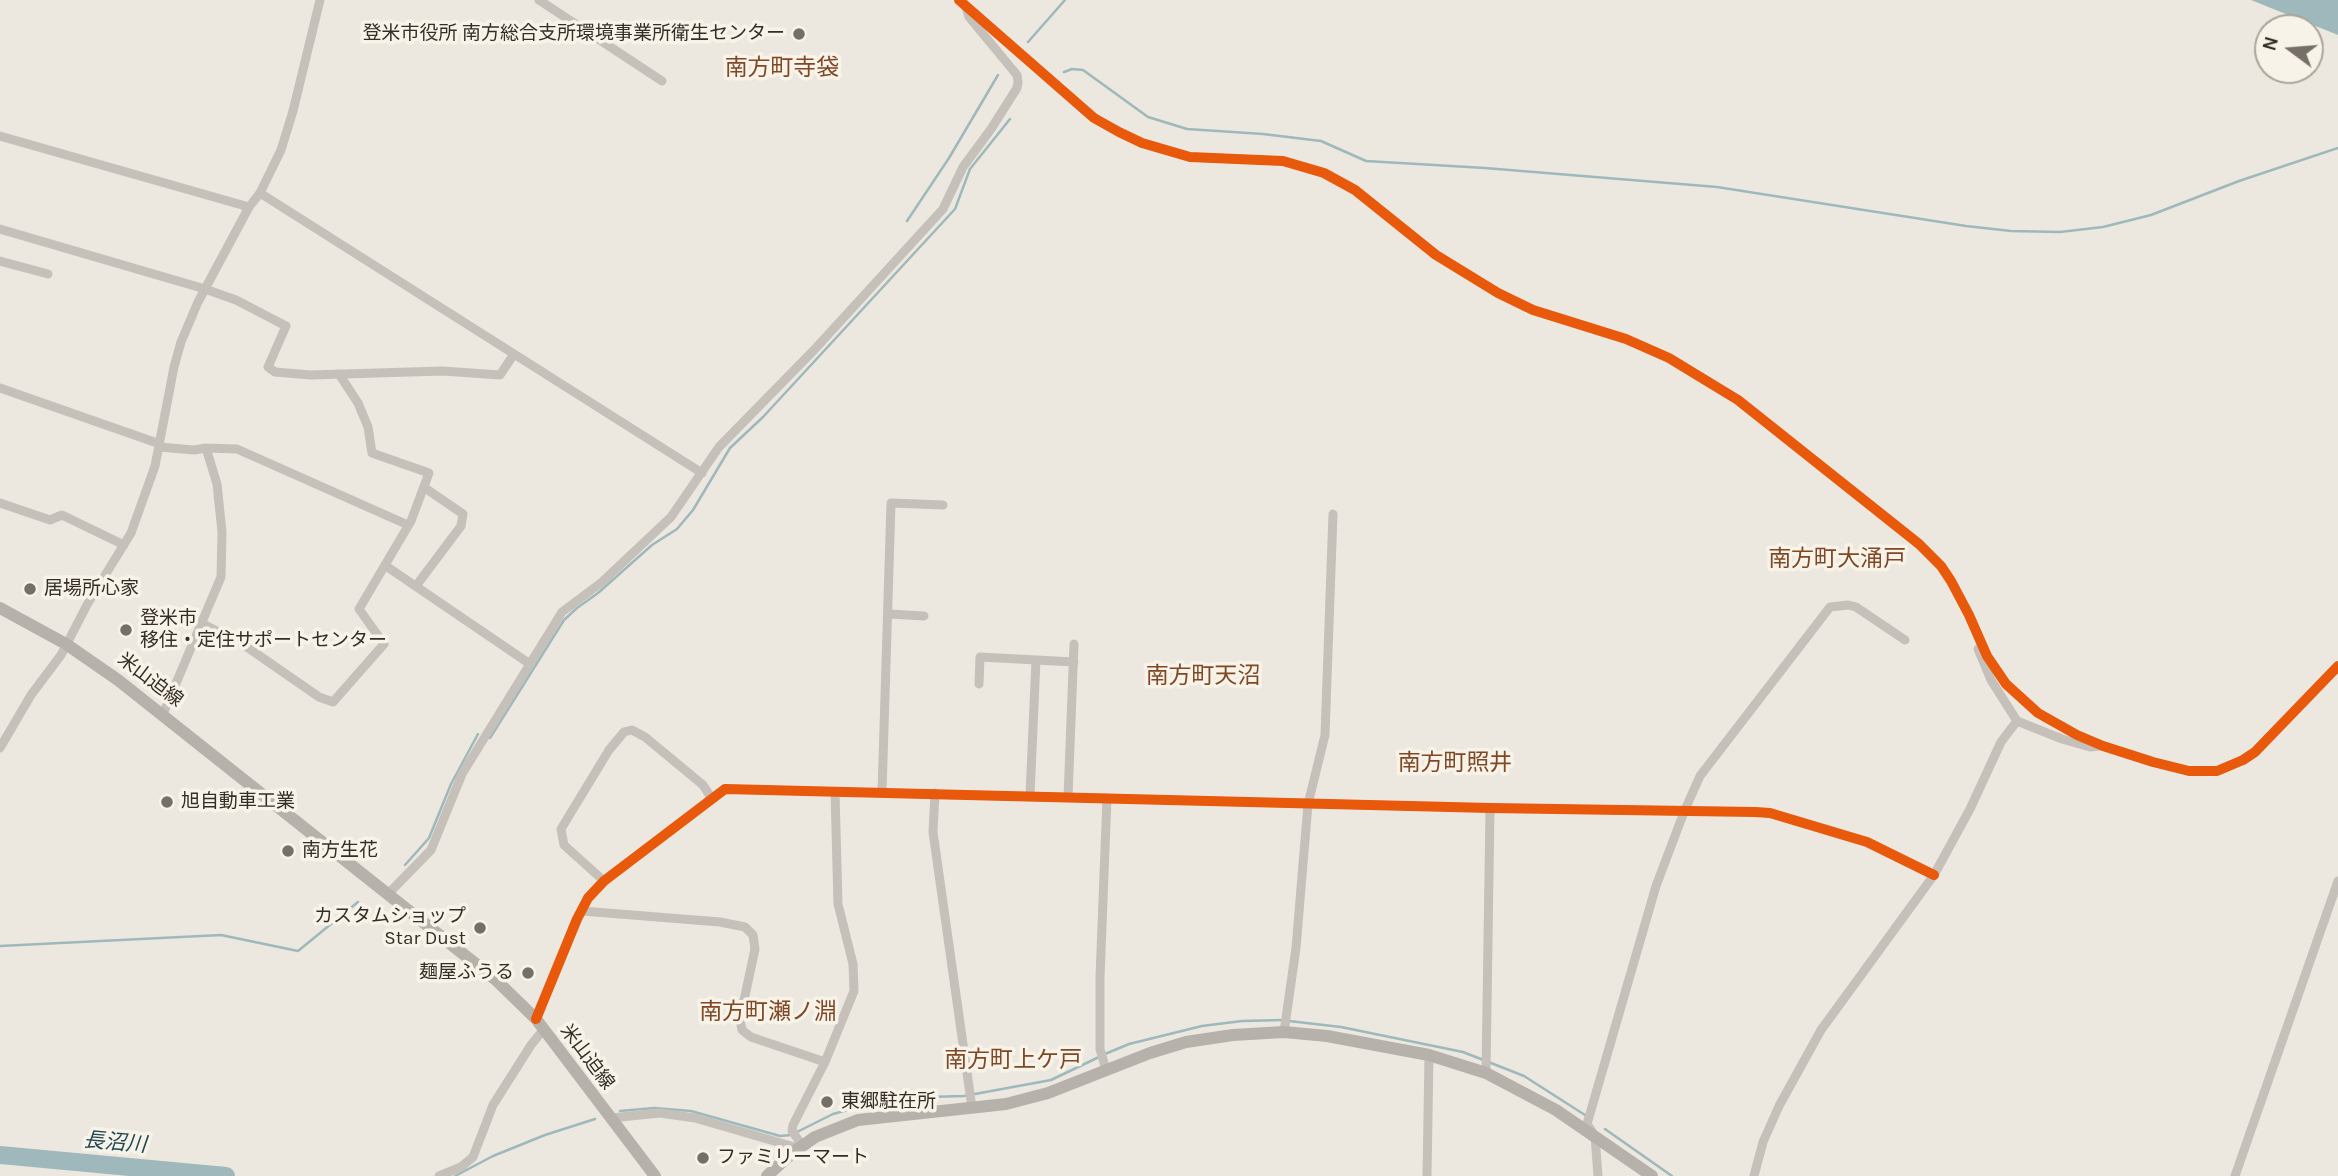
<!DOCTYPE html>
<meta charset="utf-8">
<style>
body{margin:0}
#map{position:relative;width:2338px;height:1176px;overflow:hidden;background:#ece8e0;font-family:Karla,sans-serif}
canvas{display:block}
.north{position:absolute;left:2254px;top:14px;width:70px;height:70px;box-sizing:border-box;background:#f8f3e8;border:2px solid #aaa49b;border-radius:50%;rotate:286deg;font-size:19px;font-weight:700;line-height:28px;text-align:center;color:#352e28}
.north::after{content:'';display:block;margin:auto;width:24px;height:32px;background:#756f68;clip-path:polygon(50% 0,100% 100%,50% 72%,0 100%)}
</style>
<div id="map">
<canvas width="2338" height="1176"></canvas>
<div class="north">N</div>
</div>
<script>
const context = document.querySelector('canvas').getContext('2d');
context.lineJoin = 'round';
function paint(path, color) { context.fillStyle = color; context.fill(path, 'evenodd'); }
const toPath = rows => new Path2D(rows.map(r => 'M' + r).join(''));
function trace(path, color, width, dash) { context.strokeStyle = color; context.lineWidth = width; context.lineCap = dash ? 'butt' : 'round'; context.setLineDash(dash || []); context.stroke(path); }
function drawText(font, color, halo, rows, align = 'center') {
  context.font = font + ' Karla,"Noto Sans JP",sans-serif'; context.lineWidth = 7; context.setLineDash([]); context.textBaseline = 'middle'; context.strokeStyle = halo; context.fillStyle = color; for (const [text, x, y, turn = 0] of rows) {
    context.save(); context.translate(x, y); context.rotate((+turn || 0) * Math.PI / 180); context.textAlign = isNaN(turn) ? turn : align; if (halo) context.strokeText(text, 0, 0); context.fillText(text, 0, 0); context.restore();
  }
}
const water = toPath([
 [2251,0,2338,0,2338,35]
]);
const stream = toPath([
 [1028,42,1065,0],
 [1064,72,1072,69,1083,70,1148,117,1187,129,1263,134,1321,141,1366,161,1485,168,1717,187,1966,226,2011,231,2060,232,2103,227,2151,215,2239,181,2338,148],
 [907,221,949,158,998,75],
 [490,738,564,620,577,608,598,593,652,545,677,529,693,510,730,448,763,417,955,209,970,169,1010,119],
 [405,865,429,838,451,784,478,734],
 [0,946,221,935,298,951,358,902],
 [1289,1021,1341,1027,1463,1052,1524,1076,1585,1115],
 [1105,1054,1129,1044,1202,1026,1242,1021,1283,1020],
 [620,1111,654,1108,691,1111,780,1136,791,1135],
 [1605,1129,1672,1176],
 [797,1132,833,1114,892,1098,964,1096,1051,1080,1099,1057],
 [455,1176,493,1156,545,1135,595,1119]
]);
const river = toPath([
 [0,1155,226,1176]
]);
const street = toPath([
 [539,0,662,81],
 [959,0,1094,118,1119,132,1142,143,1190,157,1283,161,1324,173,1355,190,1436,255,1498,293,1533,310,1626,339,1669,358,1738,400,1919,544,1941,566,1951,581,1969,615,1987,656,2006,684,2038,713,2077,735,2103,746,2153,762,2189,771,2217,771,2243,760,2255,752,2338,666],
 [0,136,249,207],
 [260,193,514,354],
 [0,229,205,289,236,300,286,326,268,367,275,372,311,375,443,371,500,375,514,354,702,473],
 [0,261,48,274],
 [0,388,160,444],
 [159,447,194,450,206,448,217,484,222,532,221,577,163,714],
 [206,448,237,449,408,525],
 [0,503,50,520,62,515,124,545],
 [386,566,530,664],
 [416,586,461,526,463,514,425,488],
 [889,614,924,616],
 [203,624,244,645,319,697,333,702,384,644,359,609,411,521,429,473,372,453,368,427,358,403,339,374],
 [979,684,980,657,1074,662],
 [2017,721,2062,739,2090,747,2101,746],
 [0,748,31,695,61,655,88,603,131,533,155,466,174,367,181,342,198,302,249,207,260,193,281,150,293,111,320,0],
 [882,792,891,503,943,505],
 [935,793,933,832,972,1108],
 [1030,795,1036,660],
 [1068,797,1074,644],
 [604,881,564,845,561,829,609,750,624,732,632,730,645,737,703,785,712,799],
 [388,894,431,850,462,774,562,612,602,582,671,517,719,447,814,350,943,209,963,167,991,129,1017,88,1018,82,1017,75,969,17,966,7],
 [582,911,720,922,745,927,753,935,755,949,740,1019,742,1030,751,1037,825,1062],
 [536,1019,577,919,588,898,604,881,725,789,1490,808,1755,812,1770,813,1867,842,1934,875],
 [1284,1032,1296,948,1308,804,1325,735,1333,514],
 [1106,1070,1100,1049,1100,977,1107,798],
 [1486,1073,1490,808],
 [611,1118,660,1113,695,1118,798,1148],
 [802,1145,792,1131,793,1125,825,1062,854,991,853,964,838,904,835,792],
 [439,1176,461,1167,473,1157,493,1105,531,1045,544,1029],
 [1427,1176,1429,1055],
 [1598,1176,1595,1136,1587,1124,1656,886,1684,812,1700,776,1830,607,1848,605,1856,607,1905,640],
 [1754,1176,1763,1142,1779,1106,1821,1030,1934,875,1970,809,2001,742,2017,721,1991,680,1978,649],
 [2235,1176,2338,881]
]);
const secondary = toPath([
 [0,608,66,644,118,680,496,980,536,1019,655,1176],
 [767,1176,791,1154,815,1137,858,1120,1006,1104,1048,1093,1150,1053,1186,1042,1233,1035,1284,1032,1327,1036,1429,1055,1486,1073,1556,1110,1652,1176]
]);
const cycleway = toPath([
 [959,0,1094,118,1119,132,1142,143,1190,157,1283,161,1324,173,1355,190,1436,255,1498,293,1533,310,1626,339,1669,358,1738,400,1919,544,1941,566,1951,581,1969,615,1987,656,2006,684,2038,713,2077,735,2103,746,2153,762,2189,771,2217,771,2243,760,2255,752,2338,666],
 [536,1019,577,919,588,898,604,881,725,789,1490,808,1755,812,1770,813,1867,842,1934,875]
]);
const markers = [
 [799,34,7,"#756f68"],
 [30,589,7,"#756f68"],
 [126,630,7,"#756f68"],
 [167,802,7,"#756f68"],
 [288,851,7,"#756f68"],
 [480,928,7,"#756f68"],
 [528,973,7,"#756f68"],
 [827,1102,7,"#756f68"],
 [703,1158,7,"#756f68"]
];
const poiNames = [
 ["登米市役所 南方総合支所環境事業所衛生センター",785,34,"right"],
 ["居場所心家",44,589],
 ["登米市",140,619],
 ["移住・定住サポートセンター",140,641],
 ["旭自動車工業",181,802],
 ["南方生花",302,851],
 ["カスタムショップ",466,917,"right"],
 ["Star Dust",466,939,"right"],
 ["麺屋ふうる",514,973,"right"],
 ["東郷駐在所",841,1102],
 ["ファミリーマート",717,1158]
];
const streetNames = [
 ["米山迫線",150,680,37],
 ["米山迫線",587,1057,53]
];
const waterNames = [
 ["長沼川",115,1143,5]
];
const quarterNames = [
 ["南方町寺袋",782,68],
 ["南方町大涌戸",1837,559],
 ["南方町天沼",1203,676],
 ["南方町照井",1455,763],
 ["南方町瀬ノ淵",768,1012],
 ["南方町上ケ戸",1013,1060]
];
paint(water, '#9eb8bb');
trace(stream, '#9eb8bb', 2.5);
trace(river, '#9eb8bb', 18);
trace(street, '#c5c0ba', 9);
trace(secondary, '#b6b1aa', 12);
trace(cycleway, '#e8590c', 10);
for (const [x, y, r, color] of markers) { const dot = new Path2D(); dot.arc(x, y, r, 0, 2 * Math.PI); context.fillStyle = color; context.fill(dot); trace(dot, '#f8f3e8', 2.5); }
drawText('19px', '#352e28', '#f8f3e8', poiNames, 'left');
drawText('19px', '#352e28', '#f8f3e8', streetNames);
drawText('italic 21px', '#204954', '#f8f3e8', waterNames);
drawText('23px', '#7f4826', '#f8f3e8', quarterNames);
</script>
